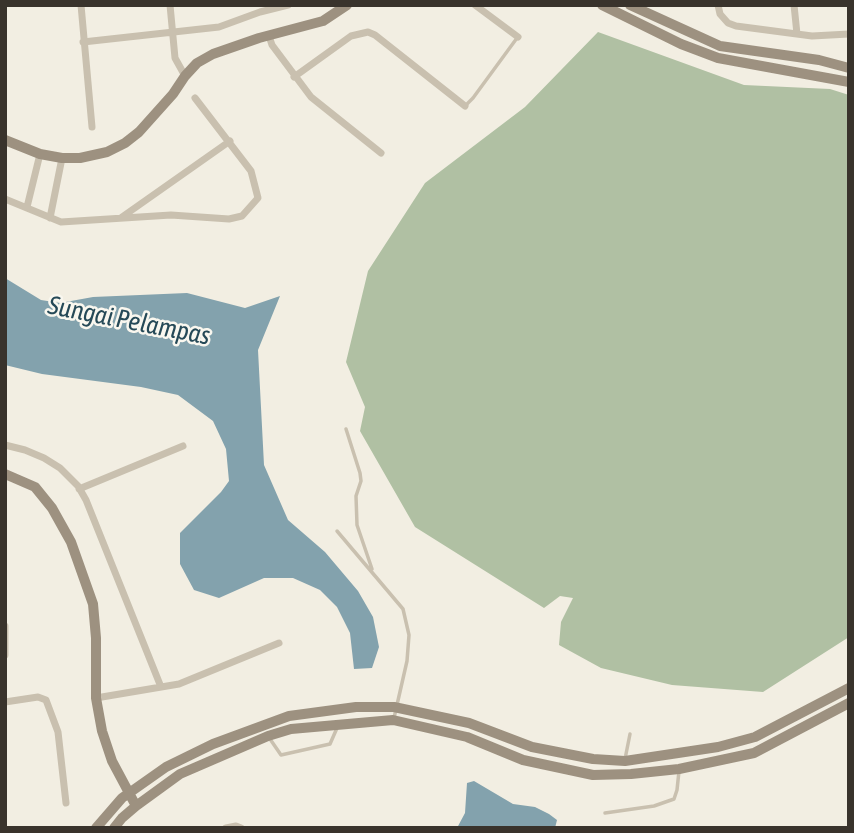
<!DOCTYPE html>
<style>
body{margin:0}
#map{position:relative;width:854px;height:833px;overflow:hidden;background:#f2eee2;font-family:"Asap Condensed",sans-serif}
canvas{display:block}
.frame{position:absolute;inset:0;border:7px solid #39332c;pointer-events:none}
</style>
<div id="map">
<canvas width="854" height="833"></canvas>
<div class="frame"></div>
</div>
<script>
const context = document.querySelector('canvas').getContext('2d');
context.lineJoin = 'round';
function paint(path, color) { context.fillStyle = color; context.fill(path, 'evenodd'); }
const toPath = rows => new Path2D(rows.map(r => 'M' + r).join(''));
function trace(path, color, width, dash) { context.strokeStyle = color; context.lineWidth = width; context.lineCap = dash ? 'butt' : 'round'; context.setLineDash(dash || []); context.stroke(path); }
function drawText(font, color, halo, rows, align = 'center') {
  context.font = font + ' "Asap Condensed",sans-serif'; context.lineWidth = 5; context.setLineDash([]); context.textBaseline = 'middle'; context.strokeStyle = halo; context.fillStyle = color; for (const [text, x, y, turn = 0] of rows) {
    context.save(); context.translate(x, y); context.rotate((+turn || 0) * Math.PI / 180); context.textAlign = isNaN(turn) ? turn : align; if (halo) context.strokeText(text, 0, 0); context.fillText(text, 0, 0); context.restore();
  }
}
const green = toPath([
 [598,32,744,85,830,89,849,95,849,637,763,692,672,685,601,668,559,645,561,622,573,598,560,596,544,608,415,527,360,431,365,407,346,362,368,271,425,183,525,107]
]);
const water = toPath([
 [5,278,41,300,60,303,93,297,187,293,245,308,280,296,258,350,264,465,288,520,325,552,358,591,373,617,379,647,372,668,354,669,350,633,337,607,320,590,293,578,264,578,219,598,194,590,180,564,180,533,221,492,229,481,226,449,213,421,178,395,141,387,42,374,5,365],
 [474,781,513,804,535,807,549,814,557,820,555,828,457,828,465,813,467,783]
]);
const lane = toPath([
 [465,106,473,98,517,38],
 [346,429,360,473,361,481,356,496,357,525,372,569],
 [337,531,403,609,409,635,407,661,394,718],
 [270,739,281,755,330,744,337,728],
 [625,759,630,734],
 [605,813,654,806,674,799,677,790,679,771]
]);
const street = toPath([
 [81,5,92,127],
 [170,5,175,58,185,76],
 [475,5,518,37],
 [718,5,720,14,728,23,736,26,812,36,849,34],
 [794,5,797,34],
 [269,36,272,45,311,97,381,153],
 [83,42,219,27,260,12,288,5],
 [294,77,351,36,368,32,375,35,465,106],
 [5,199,61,222,171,215,229,219,242,216,258,198,251,171,195,98],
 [27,207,40,154],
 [122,217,230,141],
 [50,218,62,158],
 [5,445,25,450,44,458,60,468,78,486,86,500,161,687],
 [79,489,183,446],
 [5,626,5,655],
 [96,698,179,684,279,643],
 [5,702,38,697,46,700,58,732,66,803],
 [226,828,236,826,241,828]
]);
const secondary = toPath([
 [602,5,681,44,718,58,849,82],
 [630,5,720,46,819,60,849,68],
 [5,140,40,154,62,158,80,158,107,152,125,143,139,132,173,94,185,76,197,63,213,54,259,38,323,21,347,5],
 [5,474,35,487,52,508,71,542,93,604,96,638,96,698,102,731,112,761,136,806],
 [96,828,122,798,166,767,213,744,289,716,356,707,394,707,469,723,532,747,593,759,625,761,718,747,755,737,849,688],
 [114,828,122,818,136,806,180,774,268,736,291,729,393,720,467,737,523,760,593,775,631,774,679,769,754,753,849,703]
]);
const waterNames = [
 ["Sungai Pelampas",129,321,11]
];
paint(green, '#b0c0a3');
paint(water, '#83a2ad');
trace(lane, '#c9c0af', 3.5);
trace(street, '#c9c0af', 7);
trace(secondary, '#9d9180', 10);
drawText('italic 26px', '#254957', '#f9f7ef', waterNames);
</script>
